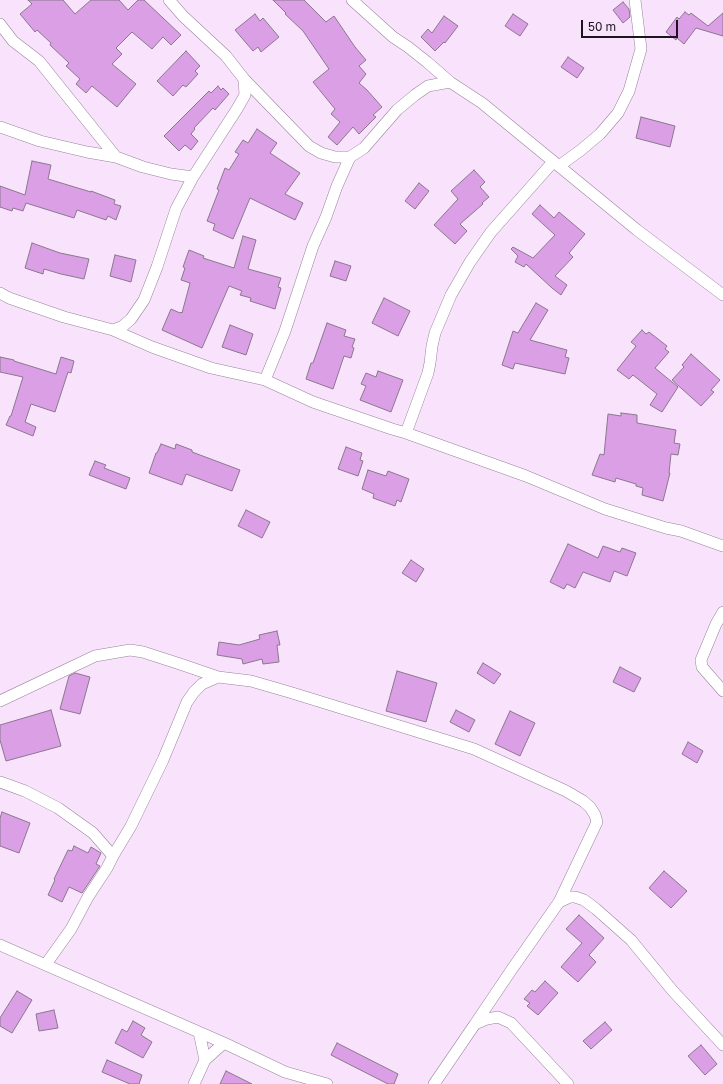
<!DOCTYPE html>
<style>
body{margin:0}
#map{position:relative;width:723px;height:1084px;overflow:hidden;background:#f9e3fc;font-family:"Golos Text",sans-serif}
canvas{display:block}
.scale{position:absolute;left:581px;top:20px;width:97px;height:18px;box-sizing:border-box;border:2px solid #1c151e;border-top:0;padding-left:5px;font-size:12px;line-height:14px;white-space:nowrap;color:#1c151e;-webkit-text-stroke:3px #f9e3fc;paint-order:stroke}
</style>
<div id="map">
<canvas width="723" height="1084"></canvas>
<div class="scale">50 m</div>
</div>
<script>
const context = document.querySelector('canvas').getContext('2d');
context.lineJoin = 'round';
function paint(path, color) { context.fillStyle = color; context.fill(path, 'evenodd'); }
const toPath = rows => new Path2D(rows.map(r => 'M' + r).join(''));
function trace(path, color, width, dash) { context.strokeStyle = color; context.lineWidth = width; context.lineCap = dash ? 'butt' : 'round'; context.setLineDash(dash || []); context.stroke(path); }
const building = toPath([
 [28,0,63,0,75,14,91,0,119,0,128,10,138,0,144,0,181,35,171,45,163,37,152,49,132,32,116,48,122,54,112,64,136,84,117,107,92,86,86,93,76,84,80,79,66,66,69,63,50,45,51,43,37,30,35,32,20,14,32,4,28,0],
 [273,0,304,0,326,22,334,16,355,47,366,60,359,66,366,74,359,83,367,90,382,107,373,115,376,117,359,134,353,127,337,145,328,137,340,122,331,114,335,109,313,82,329,69,303,31,285,14,286,13,273,0],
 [623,2,629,9,630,17,623,23,613,10,623,2],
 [685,12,689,15,691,13,708,26,723,13,723,36,696,28,684,44,677,38,676,40,666,32,677,17,679,19,685,12],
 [255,14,260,21,263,18,279,37,261,52,258,47,253,51,235,30,255,14],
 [513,14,528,24,520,36,505,26,513,14],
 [444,16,458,26,445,43,444,42,435,51,421,37,428,29,432,33,444,16],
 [186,51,200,66,195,71,198,74,186,87,183,85,173,96,157,81,186,51],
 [568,57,584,68,577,78,561,67,568,57],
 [218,86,221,90,223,88,229,94,215,110,213,108,194,128,195,129,191,134,198,141,191,150,185,145,179,151,164,136,209,91,211,93,218,86],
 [641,117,675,126,670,147,636,138,641,117],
 [257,129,277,143,270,153,300,173,285,194,303,203,295,220,250,198,233,239,213,230,215,224,207,221,219,190,217,189,225,168,229,170,239,154,235,152,243,140,248,143,257,129],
 [32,161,51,165,48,179,91,192,91,191,115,200,114,204,121,206,116,220,108,216,106,220,77,210,74,218,26,203,23,211,13,208,12,211,0,207,0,186,25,195,32,161],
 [474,170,485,182,480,187,489,197,482,203,483,204,460,224,467,231,455,244,434,225,458,199,451,191,474,170],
 [419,183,429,191,415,209,405,201,419,183],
 [540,205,554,218,559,212,585,234,569,253,573,257,555,276,567,285,561,295,552,288,526,264,524,267,515,262,518,256,511,249,513,247,533,258,555,235,532,214,540,205],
 [243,236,256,240,248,269,281,278,278,287,281,288,275,309,250,301,251,298,240,295,242,291,229,286,202,348,162,330,171,309,180,313,181,312,182,313,190,283,181,280,185,268,183,267,189,250,204,256,203,258,234,268,243,236],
 [32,243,60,253,89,259,84,279,61,274,44,269,43,274,25,268,32,243],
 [115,255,136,260,131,282,110,276,115,255],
 [335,261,351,266,346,281,330,276,335,261],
 [384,298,410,311,398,336,372,323,384,298],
 [536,303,548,310,530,340,567,350,565,357,569,358,565,374,515,363,513,369,502,365,513,331,518,333,536,303],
 [327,323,346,330,344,336,355,339,352,347,354,348,351,358,344,356,333,389,306,379,311,363,313,363,327,323],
 [230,325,253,334,246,355,222,347,230,325],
 [642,330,646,334,649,332,667,346,665,349,669,352,655,368,678,387,662,412,650,405,657,394,633,375,629,379,617,370,636,346,631,342,642,330],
 [691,354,720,380,711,390,714,392,701,406,672,380,684,367,682,365,691,354],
 [0,357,14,360,14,361,56,374,61,357,74,361,71,373,68,372,55,412,31,404,25,422,36,427,33,436,6,425,10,416,11,416,23,377,0,372,0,357],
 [378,371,403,380,391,412,360,400,366,386,361,384,366,373,376,377,378,371],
 [621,413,637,415,637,423,676,430,674,443,680,444,678,455,671,454,669,473,670,473,663,501,642,495,643,488,636,486,636,484,616,478,615,482,592,475,600,454,604,455,608,414,621,416,621,413],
 [161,444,175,449,176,444,192,450,192,452,240,470,232,491,186,474,182,485,149,473,156,453,157,453,161,444],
 [346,447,362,453,360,460,363,461,358,476,338,469,346,447],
 [95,461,106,465,104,468,130,478,126,489,89,475,95,461],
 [368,470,386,476,388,471,409,479,401,502,397,500,395,506,373,498,374,494,362,489,368,470],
 [246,510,270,522,262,538,238,526,246,510],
 [568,544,598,558,603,546,620,552,622,548,636,553,627,576,614,571,610,582,583,572,575,588,567,584,564,589,550,582,568,544],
 [411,560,424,569,416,582,402,573,411,560],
 [277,631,280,645,277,645,279,662,263,664,262,659,243,664,242,659,217,655,219,642,239,645,260,639,259,635,277,631],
 [483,663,501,674,494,684,477,673,483,663],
 [620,667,641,678,634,692,613,682,620,667],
 [397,671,437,683,426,722,386,711,397,671],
 [75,673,90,677,80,714,60,709,69,676,75,673],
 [51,710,61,746,6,761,0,740,0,725,51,710],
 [456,710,475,720,469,732,450,722,456,710],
 [510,711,535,723,520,756,495,744,510,711],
 [688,742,703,751,697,763,682,754,688,742],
 [2,812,30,823,19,853,0,846,0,818,2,812],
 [74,846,88,853,91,847,101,853,96,864,100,866,82,893,69,887,62,902,48,895,55,880,54,879,68,850,72,851,74,846],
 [664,871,687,891,671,908,649,888,664,871],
 [579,915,604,938,589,955,596,962,578,982,561,967,582,943,566,929,579,915],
 [545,981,558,993,538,1015,527,1006,530,1003,524,999,532,990,535,992,545,981],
 [17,991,32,1000,12,1033,0,1026,0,1018,17,991],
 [54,1010,58,1028,39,1031,36,1014,54,1010],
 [133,1021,145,1028,141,1035,152,1042,143,1058,115,1043,122,1029,127,1032,133,1021],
 [605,1022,612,1030,591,1049,583,1041,605,1022],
 [337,1043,398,1074,394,1084,388,1084,331,1055,337,1043],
 [701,1045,717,1064,705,1075,688,1056,701,1045],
 [107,1060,142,1075,139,1084,130,1084,102,1072,107,1060],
 [226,1071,252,1084,220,1084,226,1071]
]);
const street = toPath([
 [352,0,393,37,408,47,427,62,450,82,482,103,637,230,723,295],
 [0,24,13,41,39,61,116,157],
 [244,79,309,146,321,153,335,157,350,157,364,148,397,110,415,95,428,86,450,82],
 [0,127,40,141,87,152,116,157,143,167,171,174,193,177],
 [559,166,581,150,600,134,618,113,629,91,641,49,635,0],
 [0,293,9,298,64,317,113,330,123,326,131,319,144,300,157,267,176,209,193,177,237,109,245,95,244,79,226,56,183,16,169,0],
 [113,330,152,347,211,368,265,380,313,402,392,429,406,433,526,476,605,509,666,528,681,531,723,546],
 [265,380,285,331,313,246,326,217,337,186,350,157],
 [406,433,428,373,430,363,432,346,435,333,451,295,470,262,491,232,553,162],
 [723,612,716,624,701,660,702,667,723,691],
 [0,701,95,656,130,650,143,652,183,665,218,677,251,681,289,692,474,749,566,791,583,801,590,807,595,815,597,822,559,902],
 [0,782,25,791,58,808,93,833,113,856],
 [0,945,224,1043,285,1072,327,1084],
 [46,964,71,929,88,897,107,868,113,856,131,826,163,760,187,702,194,692,202,684,218,677],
 [475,1024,510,972,559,902,570,897,575,897,584,900,596,909,631,940,672,990,723,1045],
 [199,1032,205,1060],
 [194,1084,205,1060,224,1043],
 [434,1084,475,1024,487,1019,498,1017,511,1023,568,1084]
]);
paint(building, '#da9fe4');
trace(building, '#8a778e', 1);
trace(street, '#97839a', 12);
trace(street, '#fff', 11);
</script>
